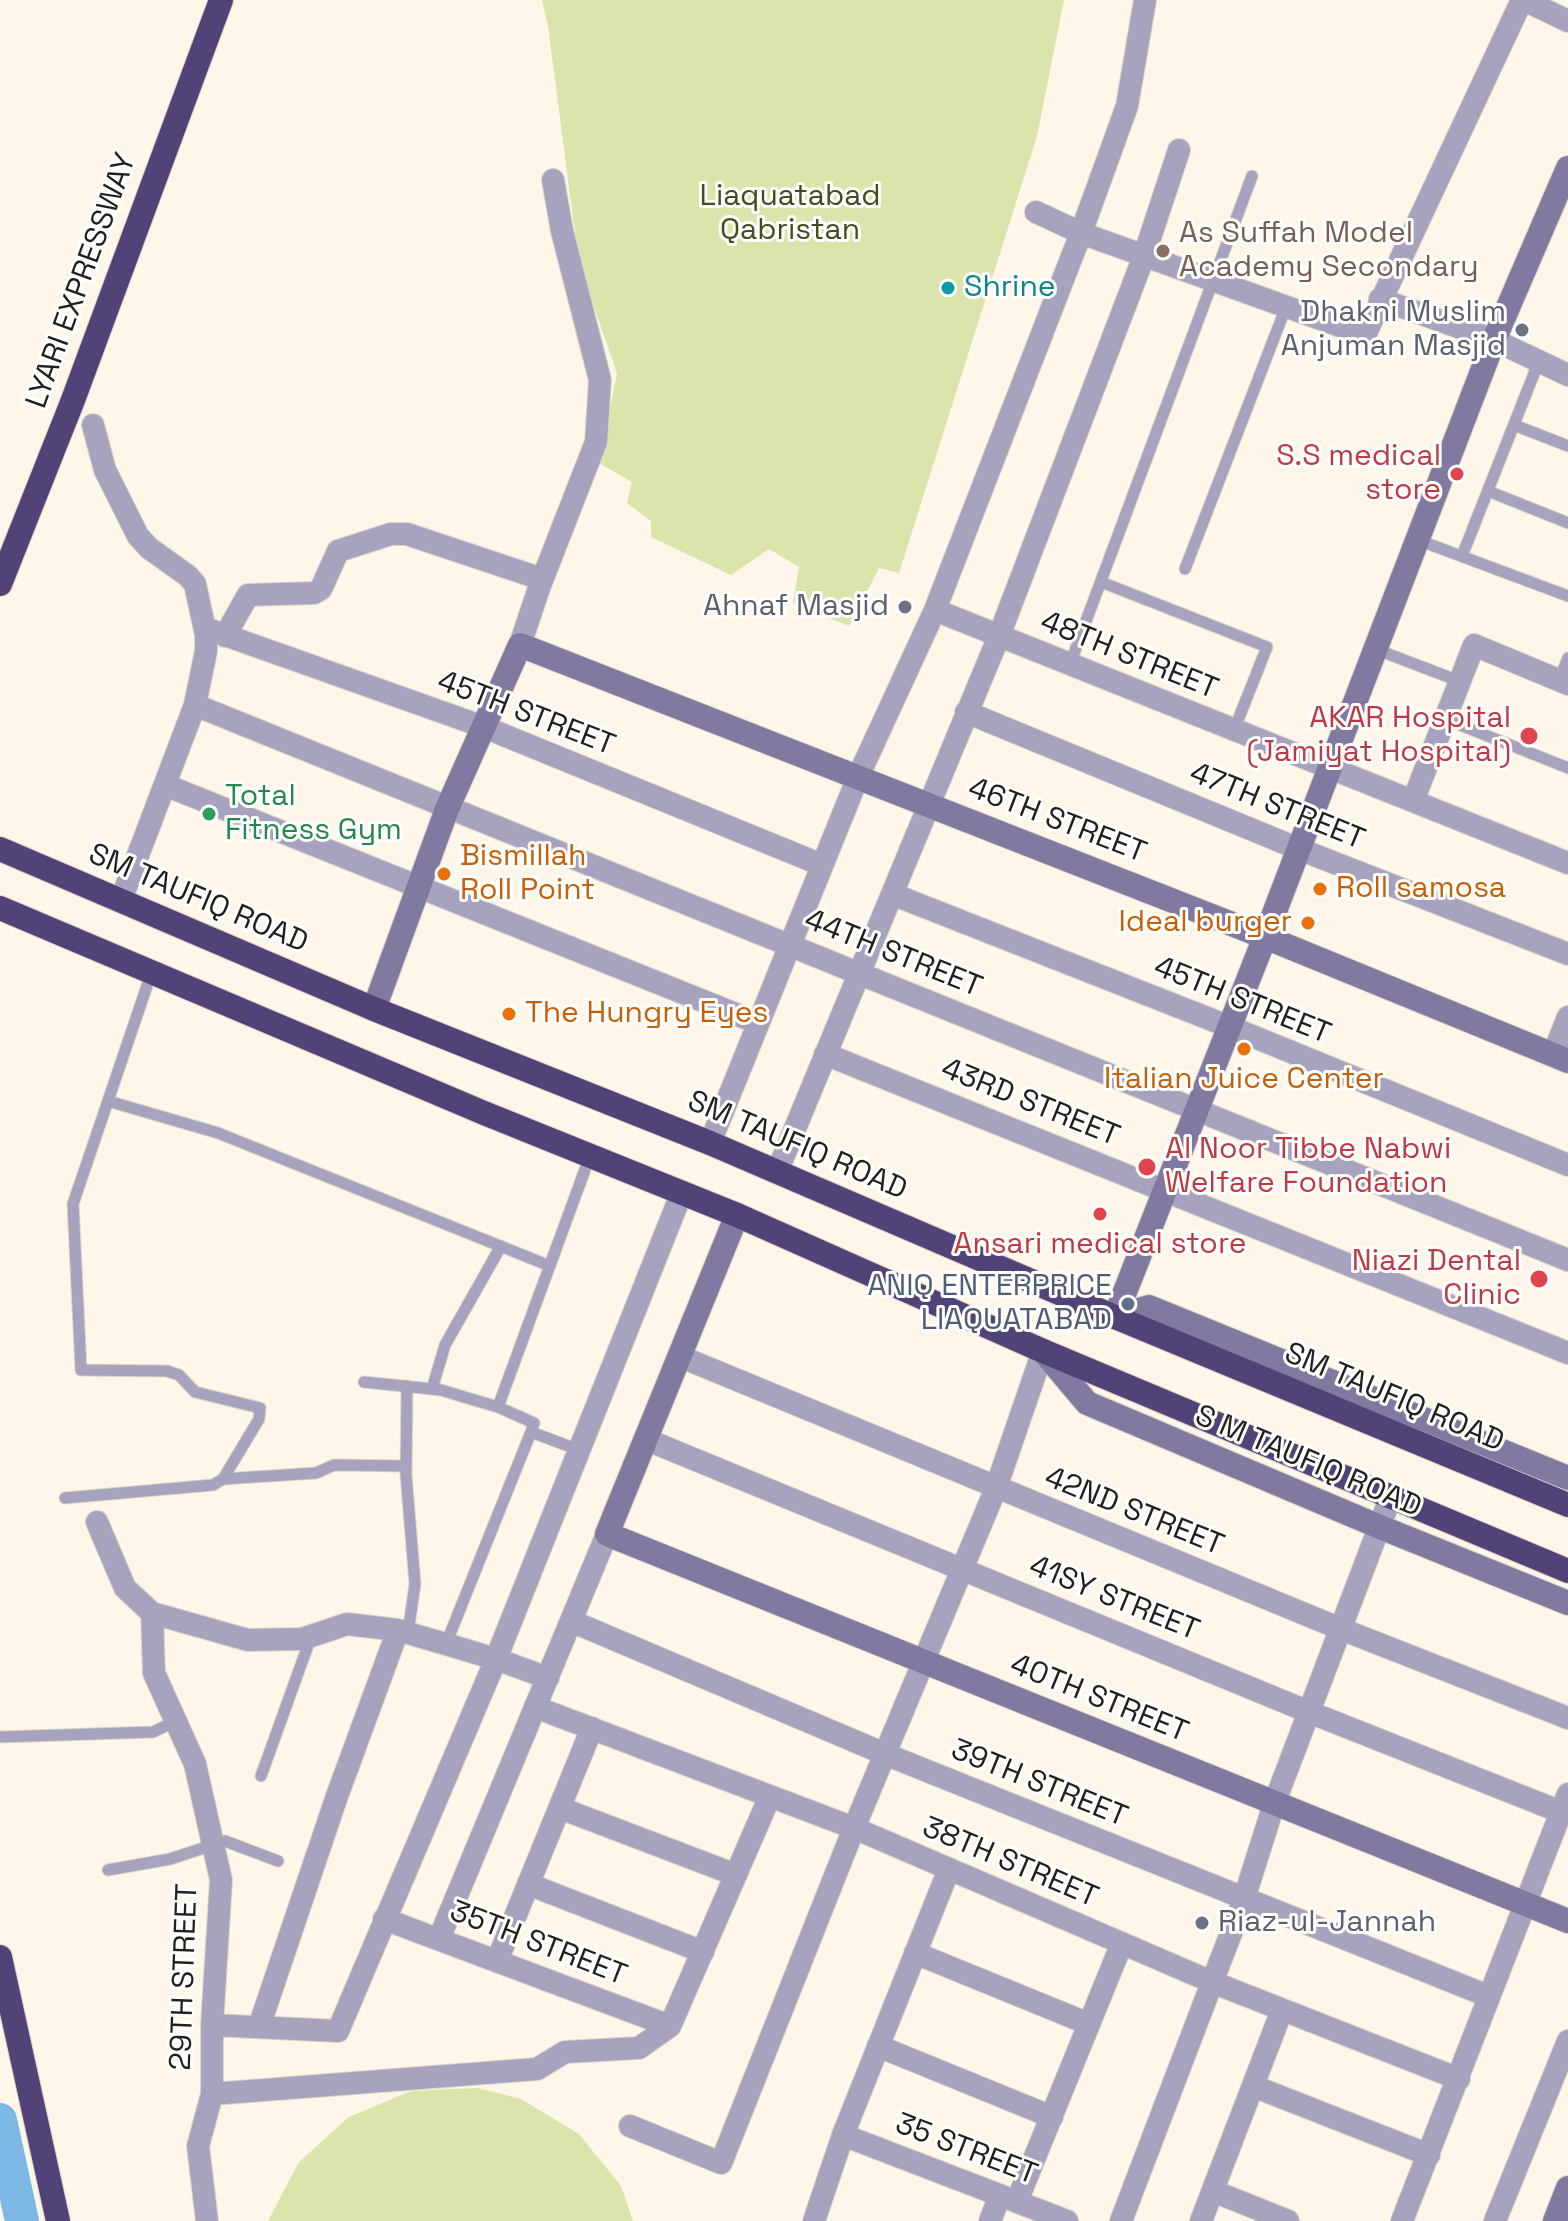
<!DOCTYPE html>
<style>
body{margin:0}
canvas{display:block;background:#fef6e9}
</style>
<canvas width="1568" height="2221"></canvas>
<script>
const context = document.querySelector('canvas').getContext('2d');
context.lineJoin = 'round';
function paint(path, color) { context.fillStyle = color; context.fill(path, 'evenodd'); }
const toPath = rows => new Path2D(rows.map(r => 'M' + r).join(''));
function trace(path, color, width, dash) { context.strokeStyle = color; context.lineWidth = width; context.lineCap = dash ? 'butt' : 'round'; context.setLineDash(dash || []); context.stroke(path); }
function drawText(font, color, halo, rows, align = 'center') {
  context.font = font + ' "Space Grotesk",sans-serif'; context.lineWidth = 6; context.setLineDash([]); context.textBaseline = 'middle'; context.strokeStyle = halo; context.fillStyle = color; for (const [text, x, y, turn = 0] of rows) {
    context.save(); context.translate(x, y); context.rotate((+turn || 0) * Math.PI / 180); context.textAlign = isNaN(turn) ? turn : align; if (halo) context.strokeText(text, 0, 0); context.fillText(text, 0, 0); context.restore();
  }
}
const green = toPath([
 [542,0,1064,0,1037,136,899,573,879,568,849,626,793,603,799,567,769,549,731,575,651,537,651,521,627,503,632,482,599,463,617,373,579,264,548,26],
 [478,2088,521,2099,579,2134,621,2186,633,2221,268,2221,299,2162,349,2117,411,2091]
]);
const river = toPath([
 [0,2120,22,2221]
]);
const lane = toPath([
 [1514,425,1568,446],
 [1488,491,1568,523],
 [1418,540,1568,596],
 [1462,556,1539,361],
 [1185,569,1286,307],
 [1101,582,1267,647,1234,730],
 [1375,649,1459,681],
 [1070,664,1252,176],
 [1559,680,1568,658],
 [1445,719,1568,768],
 [152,971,73,1204,81,1370,167,1371,179,1375,195,1392,260,1408,259,1419,223,1479],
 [108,1101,218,1133,550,1266],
 [364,1382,441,1390,464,1397,498,1407,534,1423,531,1432],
 [407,1386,406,1474,415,1584,408,1633],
 [432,1389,445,1345,501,1246],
 [498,1407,590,1156],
 [65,1498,213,1485,223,1479,316,1473,334,1465,405,1466],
 [446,1644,531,1432,579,1450],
 [0,1737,153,1732,176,1721],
 [261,1776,311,1637],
 [108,1870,170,1859,225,1841,278,1861]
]);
const street = toPath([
 [1524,0,1568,21],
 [1036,212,1081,233,1365,335,1522,0],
 [1380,299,1494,340,1568,375],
 [93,425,105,470,138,536,149,548,188,576,195,584,206,635,206,651,195,705,121,900],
 [935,610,1568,863],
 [205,628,484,727,822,865],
 [225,636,248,595,314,593,321,589,338,551,391,534,407,534,542,579],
 [520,645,539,588,596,442,600,380,562,231,553,180],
 [195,705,1568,1260],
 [966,712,1299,849,1568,954],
 [165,785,758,1023],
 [1413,801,1474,645,1568,684],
 [892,894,1230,1027,1568,1165],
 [825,1054,1568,1353],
 [1553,1055,1568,1017],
 [710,1143,858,777,935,610,1081,233,1127,106,1145,0],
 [777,1172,999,636,1144,256,1179,150],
 [679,1356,1341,1629,1568,1718],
 [645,1439,1309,1712,1561,1812],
 [97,1522,125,1588,152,1613,154,1673,195,1764,221,1880,212,2025,212,2094,198,2146,207,2221],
 [152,1613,248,1640,302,1639,347,1624,398,1630,496,1659,548,1678],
 [571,1621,885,1754,1488,1996],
 [535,1707,854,1828,1212,1982,1459,2079],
 [560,1808,736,1875],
 [528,1884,703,1952],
 [384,1919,670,2026],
 [439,1939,607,1534],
 [915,1953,1089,2024],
 [497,1961,592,1728],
 [212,2025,338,2031,496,1659,682,1192],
 [259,2027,337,1796,398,1630],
 [878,2046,1052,2117],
 [1253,2086,1429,2155],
 [212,2094,537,2069,565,2052,639,2048,670,2026,770,1796],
 [630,2126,721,2163,854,1828,996,1488,1043,1351],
 [843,2135,1067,2221],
 [1213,2191,1288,2221],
 [1017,2201,1122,1943],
 [814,2221,843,2135,949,1869],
 [990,2221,1000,2195],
 [1121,2221,1244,1899,1274,1804,1391,1496],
 [1201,2221,1282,2010],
 [1402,2221,1568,1794],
 [1495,2221,1568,2041]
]);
const secondary = toPath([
 [374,1009,447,809,520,645,1265,937,1568,1061],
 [737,1215,607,1534,1568,1921],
 [1115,1317,1265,937,1494,340,1568,168],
 [1115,1317,1149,1307,1568,1478],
 [1043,1351,1087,1403,1380,1527,1568,1603],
 [1555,2221,1568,2188]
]);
const highway = toPath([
 [0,584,73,400,221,0],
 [0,849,374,1009,710,1143,1115,1317,1568,1505],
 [0,908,484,1113,737,1215,1043,1351,1568,1571],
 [0,1957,58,2221]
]);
const markers = [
 [1163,251,8,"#8d6e63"],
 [948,288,8,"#0f9aa8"],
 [1522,330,8,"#6b7280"],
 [1457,474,8,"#e0444e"],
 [905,607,8,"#6b7280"],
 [1529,736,10,"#e0444e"],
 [209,814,8,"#2e9e5b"],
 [444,874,8,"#e8710a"],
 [1320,889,8,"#e8710a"],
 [1308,923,8,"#e8710a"],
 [509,1014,8,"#e8710a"],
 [1244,1049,8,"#e8710a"],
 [1147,1167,10,"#e0444e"],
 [1100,1214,8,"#e0444e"],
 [1539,1279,10,"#e0444e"],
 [1128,1304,8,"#5c6f8a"],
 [1202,1923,8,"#6b7280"]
];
const parkNames = [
 ["Liaquatabad",790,197],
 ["Qabristan",790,231]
];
const educationNames = [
 ["As Suffah Model",1179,234],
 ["Academy Secondary",1179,268]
];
const streetNames = [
 ["LYARI EXPRESSWAY",82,281,-70],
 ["48TH STREET",1129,656,22],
 ["45TH STREET",526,714,21],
 ["47TH STREET",1277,807,22],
 ["46TH STREET",1057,821,21],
 ["SM TAUFIQ ROAD",198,899,23],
 ["44TH STREET",893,954,22],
 ["45TH STREET",1242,1001,22],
 ["43RD STREET",1030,1103,22],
 ["SM TAUFIQ ROAD",797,1146,23],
 ["SM TAUFIQ ROAD",1394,1398,23],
 ["S M TAUFIQ ROAD",1308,1462,23],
 ["42ND STREET",1134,1512,22],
 ["41SY STREET",1114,1599,22],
 ["40TH STREET",1099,1699,22],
 ["39TH STREET",1039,1784,22],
 ["38TH STREET",1010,1863,23],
 ["35TH STREET",538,1944,21],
 ["29TH STREET",185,1977,-88],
 ["35 STREET",966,2150,21]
];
const cultureNames = [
 ["Shrine",964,288]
];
const worshipNames = [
 ["Dhakni Muslim",1506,313],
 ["Anjuman Masjid",1506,347],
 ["Ahnaf Masjid",889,607],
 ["Riaz-ul-Jannah",1218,1923,"left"]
];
const healthNames = [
 ["S.S medical",1441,457],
 ["store",1441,491],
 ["AKAR Hospital",1511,719],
 ["(Jamiyat Hospital)",1511,753],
 ["Al Noor Tibbe Nabwi",1165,1150,"left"],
 ["Welfare Foundation",1165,1184,"left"],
 ["Ansari medical store",1100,1245,"center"],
 ["Niazi Dental",1521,1262],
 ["Clinic",1521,1296]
];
const leisureNames = [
 ["Total",225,797],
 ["Fitness Gym",225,831]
];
const foodNames = [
 ["Bismillah",460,857],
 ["Roll Point",460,891],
 ["Roll samosa",1336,889],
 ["Ideal burger",1292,923,"right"],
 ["The Hungry Eyes",525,1014],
 ["Italian Juice Center",1244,1080,"center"]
];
const serviceNames = [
 ["ANIQ ENTERPRICE",1112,1287],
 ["LIAQUATABAD",1112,1321]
];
paint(green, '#dae4ab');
trace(river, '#7cb8e3', 34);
trace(lane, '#dbd4c8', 13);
trace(street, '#dbd4c8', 24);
trace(secondary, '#dbd4c8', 26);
trace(highway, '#dbd4c8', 26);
trace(lane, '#a7a2bd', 11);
trace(street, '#a7a2bd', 22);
trace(secondary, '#8279a0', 24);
trace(highway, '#514278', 24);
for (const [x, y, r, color] of markers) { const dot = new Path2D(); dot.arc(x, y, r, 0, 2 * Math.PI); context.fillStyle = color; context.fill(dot); trace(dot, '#fff', 3); }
drawText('30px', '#454c1b', '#fff', parkNames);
drawText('30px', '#785e54', '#fff', educationNames, 'left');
drawText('30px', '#221f1b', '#fff', streetNames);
drawText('30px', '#0d838f', '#fff', cultureNames, 'left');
drawText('30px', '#5b616d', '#fff', worshipNames, 'right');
drawText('30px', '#be3a42', '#fff', healthNames, 'right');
drawText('30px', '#27864d', '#fff', leisureNames, 'left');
drawText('30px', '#c56008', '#fff', foodNames, 'left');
drawText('30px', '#4e5e75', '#fff', serviceNames, 'right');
</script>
